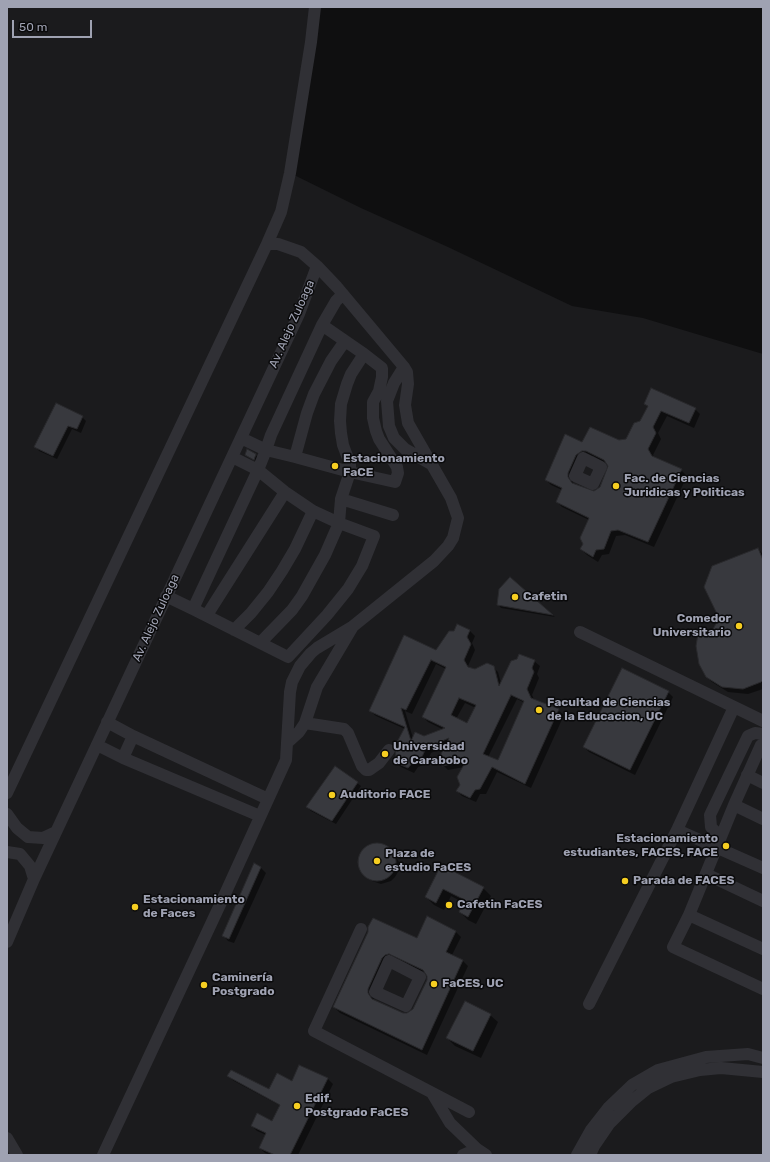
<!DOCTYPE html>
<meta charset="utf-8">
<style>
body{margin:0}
#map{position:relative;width:770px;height:1162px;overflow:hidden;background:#0f0f10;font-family:Rubik,sans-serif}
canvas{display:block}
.frame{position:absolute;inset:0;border:8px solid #9fa2b2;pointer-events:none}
.scale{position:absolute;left:12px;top:20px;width:80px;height:18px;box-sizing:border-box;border:2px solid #9fa2b2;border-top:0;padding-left:5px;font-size:12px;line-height:14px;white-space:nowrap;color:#9fa2b2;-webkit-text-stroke:3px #0a0a0b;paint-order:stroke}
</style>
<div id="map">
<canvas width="770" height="1162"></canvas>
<div class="frame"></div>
<div class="scale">50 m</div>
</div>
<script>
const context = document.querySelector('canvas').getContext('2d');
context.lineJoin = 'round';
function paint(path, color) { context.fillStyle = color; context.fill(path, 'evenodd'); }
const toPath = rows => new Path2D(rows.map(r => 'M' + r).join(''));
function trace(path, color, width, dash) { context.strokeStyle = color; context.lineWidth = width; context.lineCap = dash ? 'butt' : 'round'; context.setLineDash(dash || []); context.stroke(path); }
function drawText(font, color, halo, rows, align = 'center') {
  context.font = font + ' Rubik,sans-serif'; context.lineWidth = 3; context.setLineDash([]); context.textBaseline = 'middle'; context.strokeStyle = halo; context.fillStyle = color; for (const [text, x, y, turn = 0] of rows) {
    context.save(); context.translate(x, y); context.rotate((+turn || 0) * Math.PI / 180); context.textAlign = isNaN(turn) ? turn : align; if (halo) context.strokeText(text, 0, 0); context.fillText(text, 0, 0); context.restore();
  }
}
const built = toPath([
 [7,7,312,7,288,172,361,208,448,247,572,306,643,318,763,354,763,1155,7,1155]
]);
const shadow = toPath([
 [56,404,82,417,86,421,81,433,72,429,57,459,39,451,36,447],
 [645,404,695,409,700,414,694,428,667,416,658,433,661,439,653,455,655,459,681,470,687,476,654,547,625,535,616,536,609,554,602,555,598,562,587,555,581,549,584,544,589,520,562,507,557,502,562,490,551,485,546,480,583,443,619,441,627,440,641,422,648,407],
 [593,456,610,466,601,488,593,493,573,483,573,479],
 [248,451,258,457,256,461,246,455],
 [758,549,763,554,763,689,748,694,728,692,712,682,707,677,711,636],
 [510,579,552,615,555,617,501,608,498,604],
 [457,626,470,631,475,636,472,643,475,650,468,666,470,668,475,670,493,667,498,672,501,683,534,661,540,666,537,674,539,678,532,695,535,701,558,710,564,715,531,788,497,772,486,794,480,794,476,802,462,796,457,791,461,785,464,767,448,770,443,765,446,746,431,753,426,764,418,767,414,773,401,767,395,762,405,729,376,716,370,711,437,651,455,632],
 [436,664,446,669,423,717,428,722,444,730,424,737,413,738,405,711,412,714],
 [517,699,525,703,498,761,488,757],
 [465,703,476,708,468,724,456,719],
 [668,692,673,697,635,775,589,752,584,747],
 [357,783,361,786,336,824,311,811,307,807],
 [377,844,388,848,396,857,399,862,398,872,395,877,391,881,381,884,372,881,368,877,363,873,360,863,360,857,366,848,371,845],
 [254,865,261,868,266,873,234,943,228,941,223,935],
 [442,867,483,888,491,896,476,924,468,920,460,912,464,903,451,896,444,910,434,905,426,897],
 [455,931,461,937,452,955,463,961,468,966,427,1055,340,1013,334,1007,369,932,417,939],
 [399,959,427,974,428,980,414,1010,410,1013,403,1014,374,1001,373,995],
 [490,1015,498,1022,481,1058,455,1046,447,1038],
 [228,1076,269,1090,292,1082,328,1079,333,1084,298,1155,270,1155,265,1153,260,1148,266,1135,257,1131,252,1126,273,1122,281,1106,234,1081]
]);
const building = toPath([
 [651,388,696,408,689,423,661,411,653,427,656,433,648,449,652,456,682,469,648,542,618,530,611,531,604,549,596,550,593,557,580,549,583,544,580,538,589,518,556,502,562,488,545,480,565,434,582,442,590,427,619,440,626,439,634,423,640,421,648,406,644,404,651,388],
 [582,451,586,451,604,460,608,466,600,487,594,491,572,483,568,477,568,473,576,455,582,451],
 [56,403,83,416,77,429,68,426,53,456,34,447,56,403],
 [247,449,256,454,254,460,245,455,247,449],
 [758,548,763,560,763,680,761,682,743,689,722,687,706,677,699,664,696,646,698,634,710,635,719,618,704,587,712,566,758,548],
 [510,577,553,615,497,605,499,589,510,577],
 [457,624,470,630,467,637,471,644,464,660,468,667,475,669,487,663,494,666,499,686,511,661,517,659,519,654,535,660,532,668,534,672,527,689,531,698,559,709,525,784,492,767,480,789,475,790,470,798,456,791,460,785,457,777,466,761,442,766,439,758,449,738,426,748,421,759,413,762,408,768,394,762,396,757,395,746,405,727,369,711,404,635,436,650,449,631,454,631,457,624],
 [431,660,446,667,422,717,445,728,424,736,415,732,411,741,401,708,406,710,431,660],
 [511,695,524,701,498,760,483,754,511,695],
 [459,698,476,705,467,723,451,715,459,698],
 [622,668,669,691,630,770,583,747,622,668],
 [335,766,358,782,332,821,306,807,335,766],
 '358 862a19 19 0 1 1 38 0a19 19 0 1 1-38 0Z',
 [254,863,261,867,229,939,222,936,254,863],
 [441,865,484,887,468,917,459,912,465,900,443,889,436,903,425,897,441,865],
 [427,916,456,931,446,952,463,960,422,1050,333,1007,368,932,368,927,373,918,417,938,427,916],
 [389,954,423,970,427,976,427,980,413,1009,407,1013,403,1013,372,999,368,993,368,989,382,958,385,955,389,954],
 [465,1001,491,1014,473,1051,446,1038,465,1001],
 [299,1065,328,1078,290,1155,275,1155,259,1148,266,1133,251,1126,257,1113,272,1121,280,1105,227,1076,231,1070,269,1089,277,1073,292,1081,299,1065]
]);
const minor = toPath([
 [404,367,394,383,387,401,389,426,394,438,405,449,431,464],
 [241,438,266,450,295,457,350,472,395,482,398,473,397,467,379,439,376,431,373,418,373,402,379,391,382,377,382,368,364,354,322,325],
 [295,457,307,413,314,394,331,361,345,341],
 [583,458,601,467,593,484,575,476,583,458],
 [341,499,393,515],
 [166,596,193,609,288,657,327,615,348,589,362,566,374,536,339,523,313,511,285,492,258,470,232,457],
 [193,609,258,470,266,450,271,435,322,325,336,301,343,294],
 [207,615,285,492],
 [234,630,251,613,268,592,282,571,295,549,313,511],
 [580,632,763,721],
 [260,643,292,610,302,596,325,555,339,523,341,499,350,472,350,464,343,445,341,433,340,421,341,404,347,384,351,374,364,354],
 [734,707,677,830,763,868],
 [107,722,133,736],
 [305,723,344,729,348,733,362,766,366,770,369,770,379,763,389,750],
 [288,742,299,732,305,723,317,687,352,628],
 [97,745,123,758],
 [747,775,763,783],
 [7,793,267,244,281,212,290,173,311,42,315,7],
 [734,805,761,745,763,746],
 [7,814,17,828,28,837,43,838,56,832],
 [260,816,123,758,133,736,268,799],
 [720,837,711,827,710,815,748,736,755,733,763,734],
 [7,852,20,854,30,866,34,879],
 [706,874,763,901],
 [689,915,734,805,763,819],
 [361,929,314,1031,469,1112],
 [7,942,34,879,299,314,317,266,301,252,278,244,267,244],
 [763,949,689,915,673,947,763,989],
 [389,961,420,977,406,1006,375,992,389,961],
 [589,1004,677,830],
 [432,1093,450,1123,477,1149,486,1155],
 [7,1138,17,1155],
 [103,1155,225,894,286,760,290,692,292,682,300,666,311,653,317,648,352,627,434,561,448,546,453,538,458,518,451,498,408,423,405,405,408,384,407,372,404,367,337,287,317,266],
 [463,1155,477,1149],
 [577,1155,591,1130,609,1107,632,1085,658,1070,706,1057,748,1054,763,1058],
 [590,1155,594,1146,609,1124,632,1101,648,1088,671,1077,700,1070,721,1068,763,1072]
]);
const markers = [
 [335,466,4,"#f6ce21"],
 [616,486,4,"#f6ce21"],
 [515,597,4,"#f6ce21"],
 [739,626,4,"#f6ce21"],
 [539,710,4,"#f6ce21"],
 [385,754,4,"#f6ce21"],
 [332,795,4,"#f6ce21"],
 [726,846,4,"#f6ce21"],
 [377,861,4,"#f6ce21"],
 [625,881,4,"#f6ce21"],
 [449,905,4,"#f6ce21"],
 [135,907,4,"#f6ce21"],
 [434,984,4,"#f6ce21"],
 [204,985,4,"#f6ce21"],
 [297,1106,4,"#f6ce21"]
];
const streetNames = [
 ["Av. Alejo Zuloaga",292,324,-66],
 ["Av. Alejo Zuloaga",156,618,-65]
];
const poiNames = [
 ["Estacionamiento",343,459],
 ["FaCE",343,473],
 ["Fac. de Ciencias",624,479],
 ["Juridicas y Politicas",624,493],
 ["Cafetin",523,597],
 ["Comedor",731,619,"right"],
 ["Universitario",731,633,"right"],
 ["Facultad de Ciencias",547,703],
 ["de la Educacion, UC",547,717],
 ["Universidad",393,747],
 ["de Carabobo",393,761],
 ["Auditorio FACE",340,795],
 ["Estacionamiento",718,839,"right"],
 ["estudiantes, FACES, FACE",718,853,"right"],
 ["Plaza de",385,854],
 ["estudio FaCES",385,868],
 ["Parada de FACES",633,881],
 ["Estacionamiento",143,900],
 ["de Faces",143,914],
 ["Cafetin FaCES",457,905],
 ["Caminería",212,978],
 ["Postgrado",212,992],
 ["FaCES, UC",442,984],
 ["Edif.",305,1099],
 ["Postgrado FaCES",305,1113]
];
paint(built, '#1b1b1d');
paint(shadow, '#0007');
paint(building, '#38393e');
trace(building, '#29292c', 1);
trace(minor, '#303035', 12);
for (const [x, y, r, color] of markers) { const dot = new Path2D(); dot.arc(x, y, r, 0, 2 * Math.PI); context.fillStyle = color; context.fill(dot); trace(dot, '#0a0a0b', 1.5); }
drawText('12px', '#9fa2b2', '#0a0a0b', streetNames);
drawText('bold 12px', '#9fa2b2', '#0a0a0b', poiNames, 'left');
</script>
